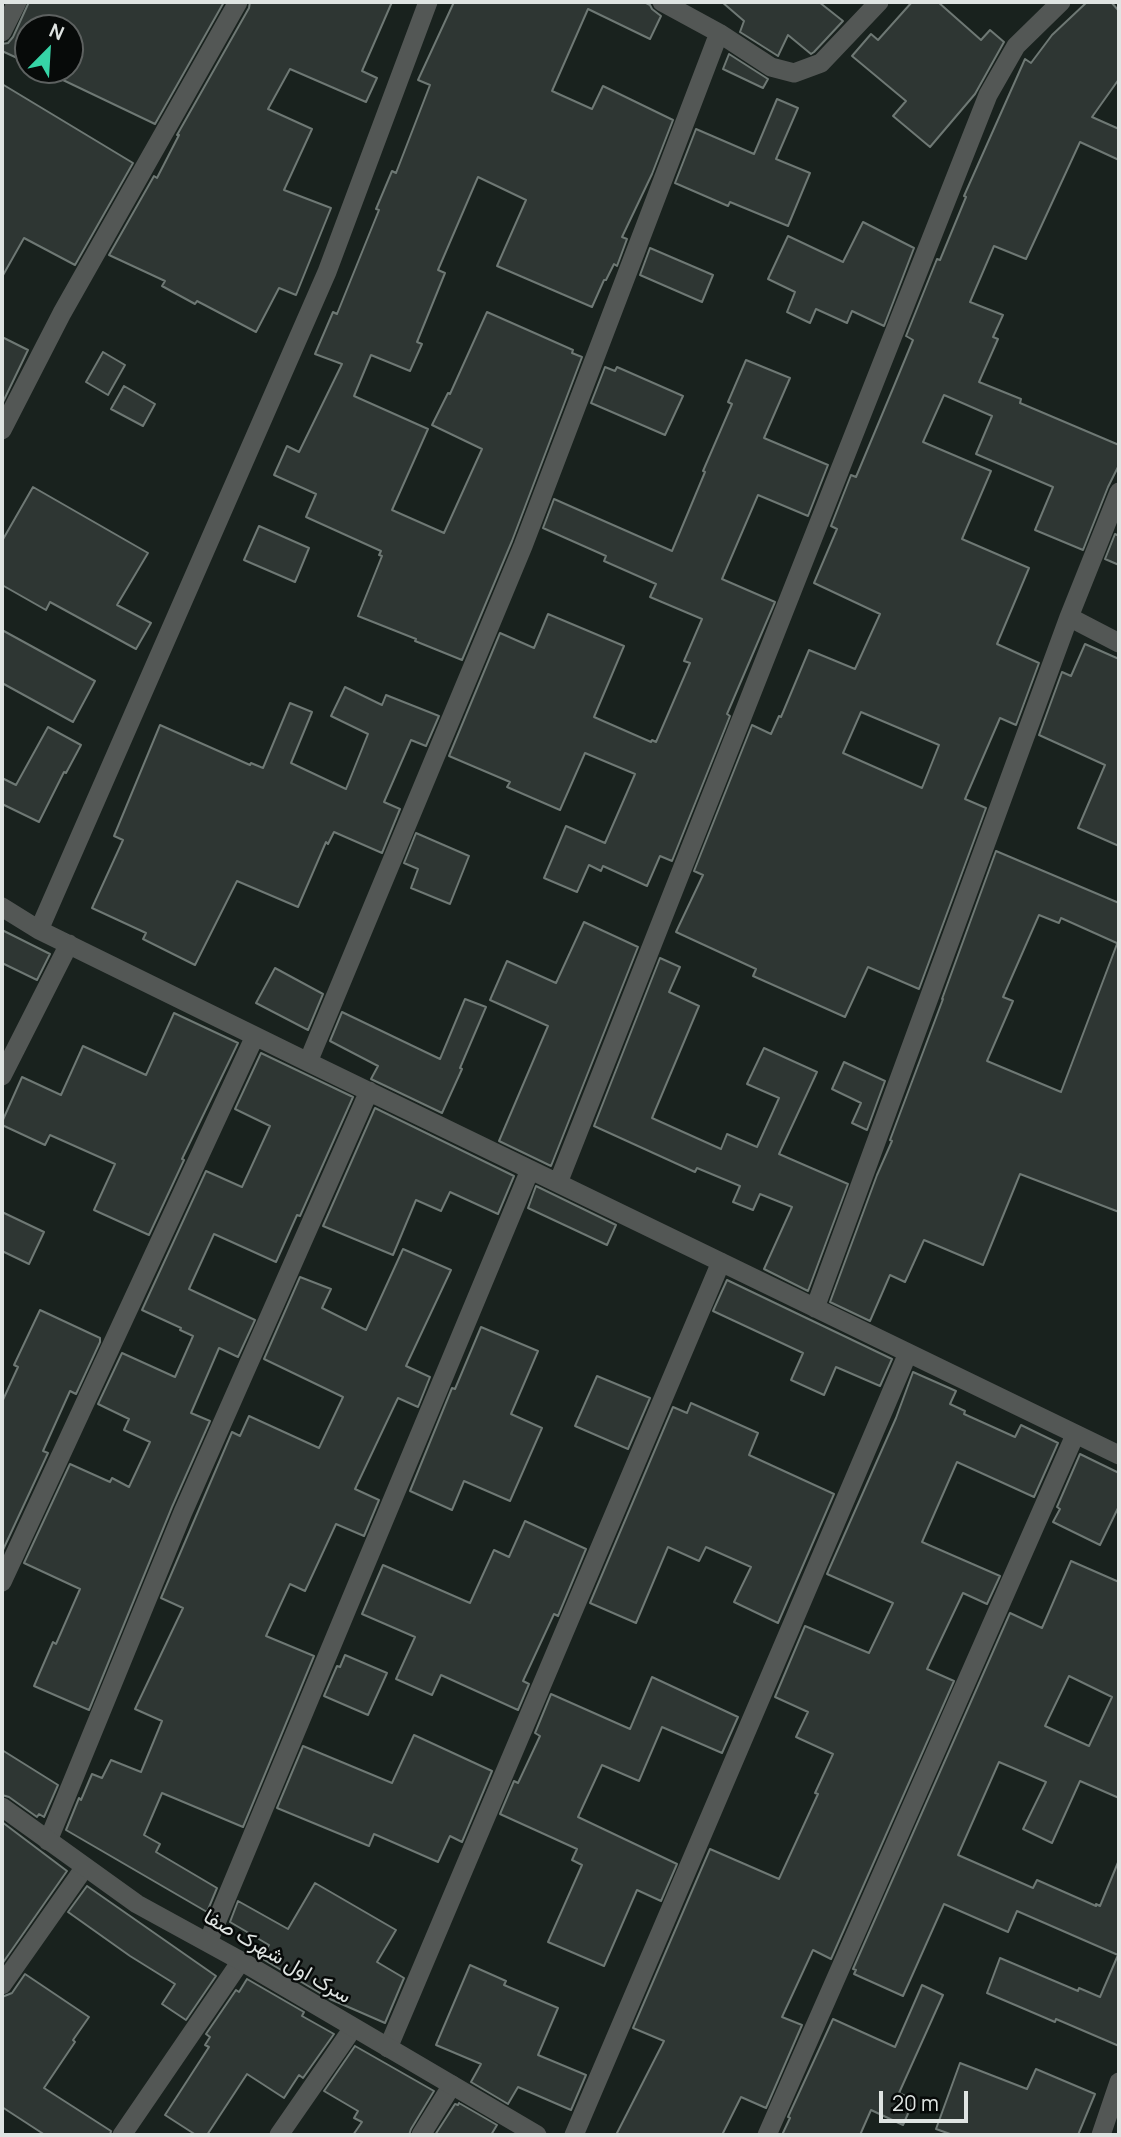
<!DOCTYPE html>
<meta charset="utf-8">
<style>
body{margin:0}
#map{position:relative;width:1121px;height:2137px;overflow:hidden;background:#19221e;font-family:Manrope,sans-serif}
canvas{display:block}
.frame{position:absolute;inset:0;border:4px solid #dfe4e2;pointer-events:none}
.north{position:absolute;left:14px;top:14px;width:70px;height:70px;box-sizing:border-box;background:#070a09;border:2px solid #5d6160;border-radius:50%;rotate:24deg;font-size:19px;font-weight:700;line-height:28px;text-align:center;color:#dfe4e2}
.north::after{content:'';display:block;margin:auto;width:24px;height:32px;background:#36d4a7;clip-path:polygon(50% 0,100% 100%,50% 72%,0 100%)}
.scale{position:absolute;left:879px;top:2091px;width:89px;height:32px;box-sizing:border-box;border:4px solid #dfe4e2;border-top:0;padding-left:9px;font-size:21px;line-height:24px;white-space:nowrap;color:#dfe4e2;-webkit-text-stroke:5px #070a09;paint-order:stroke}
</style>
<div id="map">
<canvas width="1121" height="2137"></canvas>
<div class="frame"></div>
<div class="north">N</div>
<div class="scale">20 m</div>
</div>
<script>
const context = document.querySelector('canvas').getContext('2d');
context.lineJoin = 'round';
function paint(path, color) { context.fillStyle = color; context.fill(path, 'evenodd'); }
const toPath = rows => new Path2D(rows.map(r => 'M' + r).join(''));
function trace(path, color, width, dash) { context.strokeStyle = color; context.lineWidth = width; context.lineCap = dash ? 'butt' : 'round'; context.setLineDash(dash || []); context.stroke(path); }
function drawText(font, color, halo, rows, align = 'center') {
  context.font = font + ' Manrope,Vazirmatn,sans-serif'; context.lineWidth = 5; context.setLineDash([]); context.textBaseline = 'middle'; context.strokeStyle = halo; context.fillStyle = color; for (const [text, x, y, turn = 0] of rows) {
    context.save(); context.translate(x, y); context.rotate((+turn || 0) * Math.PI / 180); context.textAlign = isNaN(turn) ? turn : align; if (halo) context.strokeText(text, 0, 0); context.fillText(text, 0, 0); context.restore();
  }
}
const building = toPath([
 [29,2,224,2,155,124,42,70,70,70,70,28,28,28,28,63,2,51,2,44,8,43,13,37,29,2],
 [250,2,392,2,362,71,377,78,366,102,290,69,268,109,312,129,284,190,331,208,296,295,279,288,256,332,197,301,195,304,162,286,165,281,109,255,154,176,157,178,179,135,177,135,249,8,250,2],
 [454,2,644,2,650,5,652,9,661,16,650,39,588,9,552,91,592,109,603,86,673,120,652,174,622,237,627,239,617,266,614,264,606,280,604,280,592,307,497,266,526,200,478,177,438,270,445,273,417,342,422,344,410,371,371,355,354,396,428,429,392,510,444,533,482,449,432,425,448,393,450,394,487,312,573,350,572,353,582,357,512,541,462,660,415,641,416,639,358,616,382,556,379,555,381,551,306,517,316,494,274,475,287,446,299,452,342,364,315,354,333,312,337,314,379,210,376,209,392,171,396,173,430,85,418,80,454,2],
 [722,2,819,2,843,21,814,52,811,54,788,35,778,56,740,32,744,21,722,2],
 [912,2,938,2,981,40,990,30,1004,42,975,94,930,147,893,116,906,101,852,56,871,34,878,40,912,2],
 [1087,2,1111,2,1119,11,1119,79,1092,117,1119,129,1119,160,1080,142,1026,259,994,246,970,302,1003,315,993,337,998,339,979,382,1021,399,1020,403,1119,445,1119,465,1108,487,1083,550,1035,530,1053,487,976,454,992,416,944,395,923,442,991,471,962,539,1029,568,997,644,1039,663,1016,725,1000,718,965,799,986,808,919,989,868,967,845,1017,753,976,756,969,676,932,703,875,694,871,752,725,771,734,779,716,781,717,809,650,855,669,880,614,814,583,837,529,831,526,851,475,856,477,894,386,913,340,906,336,937,259,940,260,966,197,964,196,1025,59,1031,63,1052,35,1087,2],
 [861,712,939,745,922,788,843,753,861,712],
 [729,54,768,79,763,88,723,69,729,54],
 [2,84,133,163,75,265,24,238,2,277,2,84],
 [777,99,798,108,776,159,810,173,788,226,730,202,728,206,675,183,696,129,754,154,777,99],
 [863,222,914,248,884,326,852,311,847,323,816,309,810,323,787,312,795,292,768,279,788,236,843,262,863,222],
 [650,248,713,275,702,302,640,275,650,248],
 [2,337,28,350,2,404,2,337],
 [103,352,125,365,108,395,86,382,103,352],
 [746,360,790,378,764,438,828,465,808,516,758,495,722,579,775,602,727,714,730,716,672,861,660,856,647,886,603,866,601,871,589,865,577,892,544,878,566,826,605,843,635,774,585,753,560,810,507,787,510,782,449,756,500,633,534,648,548,614,624,646,594,717,651,742,652,740,656,742,690,663,684,661,702,619,650,597,656,584,604,561,606,556,543,528,554,499,672,551,705,472,703,471,732,404,728,402,746,360],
 [605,367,615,371,617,367,683,396,665,435,591,403,605,367],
 [124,386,155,404,143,426,111,409,124,386],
 [33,487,148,553,117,605,151,623,136,649,50,602,46,610,2,585,2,541,33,487],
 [259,526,309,548,295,582,244,560,259,526],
 [1115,534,1119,536,1119,565,1105,559,1115,534],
 [2,630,95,681,73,722,2,683,2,630],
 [1085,644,1119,659,1119,846,1078,828,1105,765,1039,735,1062,672,1071,676,1085,644],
 [345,687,382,705,386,695,439,716,426,746,411,740,384,802,400,809,382,853,334,832,328,844,326,842,298,907,237,881,195,965,143,939,146,933,92,908,123,840,114,836,160,725,250,765,251,763,263,768,290,703,312,712,291,763,346,789,368,734,331,716,345,687],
 [48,727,81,745,66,773,64,772,39,822,2,804,2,778,16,785,48,727],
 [416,833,469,856,450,904,411,888,418,869,404,863,416,833],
 [996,851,1119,903,1119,944,1061,918,1059,923,1039,915,1003,997,1013,1001,987,1061,1061,1092,1117,944,1119,944,1119,1212,1020,1174,983,1265,924,1240,905,1282,890,1275,870,1321,830,1302,877,1175,892,1141,890,1140,943,999,942,999,996,851],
 [584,922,638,947,551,1166,499,1141,548,1026,490,1000,507,961,556,983,584,922],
 [2,930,50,954,37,980,2,963,2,930],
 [660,958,680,967,669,992,699,1006,652,1118,721,1149,727,1134,757,1147,779,1098,747,1084,764,1048,817,1072,779,1154,848,1184,808,1291,764,1269,792,1207,760,1194,753,1210,733,1202,740,1186,697,1168,695,1172,594,1126,660,958],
 [275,968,323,994,308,1030,256,1003,275,968],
 [465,999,486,1007,460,1068,462,1069,442,1113,371,1079,378,1066,330,1041,342,1012,440,1059,465,999],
 [174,1013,238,1043,182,1159,184,1160,149,1235,94,1210,115,1164,50,1135,45,1145,2,1125,2,1122,22,1077,61,1095,83,1046,146,1075,174,1013],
 [261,1053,353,1097,300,1216,297,1215,276,1262,214,1234,189,1289,255,1320,238,1357,219,1348,191,1413,210,1421,172,1507,89,1710,34,1686,53,1642,56,1644,80,1589,24,1563,70,1464,110,1482,112,1478,129,1487,150,1442,124,1430,129,1419,98,1404,122,1353,175,1377,193,1336,180,1330,181,1328,142,1310,206,1171,242,1187,270,1126,235,1109,261,1053],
 [844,1062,885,1081,867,1130,852,1123,861,1103,832,1089,844,1062],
 [375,1108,514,1176,498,1214,450,1192,441,1211,416,1200,393,1255,323,1226,375,1108],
 [536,1186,616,1225,607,1245,528,1208,536,1186],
 [2,1212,44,1232,29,1264,2,1251,2,1212],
 [403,1249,451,1270,406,1366,430,1377,418,1407,398,1398,355,1489,379,1500,364,1536,336,1524,305,1591,290,1584,266,1636,314,1656,243,1827,162,1793,144,1835,160,1844,156,1852,217,1888,207,1912,66,1830,79,1798,81,1800,92,1774,102,1778,111,1760,141,1772,162,1721,135,1709,183,1608,161,1598,232,1432,240,1436,249,1416,319,1448,343,1397,264,1359,300,1277,331,1289,322,1308,366,1330,403,1249],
 [727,1280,892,1359,880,1386,836,1367,824,1395,791,1380,803,1353,713,1311,727,1280],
 [40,1310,100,1338,100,1342,76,1394,70,1391,43,1451,48,1453,2,1552,2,1402,18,1367,14,1365,40,1310],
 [481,1327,538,1351,511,1414,542,1428,510,1501,464,1481,452,1510,410,1491,452,1388,455,1389,481,1327],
 [913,1372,956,1391,950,1404,965,1411,964,1414,1015,1437,1021,1425,1058,1443,1034,1497,957,1462,922,1542,1000,1576,987,1604,963,1593,927,1669,954,1681,831,1959,813,1950,782,2017,802,2025,766,2108,741,2097,722,2135,616,2135,664,2041,633,2028,710,1849,779,1879,818,1794,815,1793,833,1754,796,1737,808,1712,775,1697,805,1626,869,1653,893,1603,827,1574,896,1418,913,1372],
 [597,1376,650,1398,628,1449,575,1426,597,1376],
 [691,1403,758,1433,749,1455,834,1494,778,1623,734,1602,751,1567,706,1547,699,1561,668,1547,636,1623,590,1603,673,1407,687,1413,691,1403],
 [1080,1454,1119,1473,1119,1506,1100,1545,1053,1522,1060,1509,1057,1507,1080,1454],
 [525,1521,586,1549,558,1616,554,1614,523,1681,529,1684,518,1710,441,1675,432,1695,396,1679,415,1637,362,1614,383,1565,470,1603,494,1550,509,1557,525,1521],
 [1071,1561,1119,1582,1119,1798,1080,1781,1052,1843,1023,1829,1046,1782,999,1762,958,1855,1033,1888,1037,1880,1096,1906,1096,1904,1100,1906,1119,1860,1119,2046,1056,2019,1055,2022,987,1993,1000,1958,1078,1991,1079,1988,1100,1997,1118,1955,1017,1911,1008,1932,944,1904,903,1996,854,1974,856,1970,853,1969,1010,1613,1042,1628,1071,1561],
 [1069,1676,1112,1697,1089,1746,1045,1726,1069,1676],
 [345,1655,387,1673,368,1715,324,1696,337,1666,340,1667,345,1655],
 [652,1677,738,1717,722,1753,662,1727,639,1781,602,1765,578,1817,677,1864,661,1901,637,1890,604,1966,548,1942,582,1865,572,1860,577,1849,500,1814,514,1781,518,1783,540,1736,535,1733,551,1694,630,1729,652,1677],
 [414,1735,492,1771,462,1842,450,1836,438,1862,374,1834,369,1846,277,1808,303,1746,392,1783,414,1735],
 [2,1750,58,1785,44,1817,39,1814,37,1817,9,1797,2,1795,2,1750],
 [2,1822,67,1871,2,1964,2,1822],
 [315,1883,396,1930,377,1962,404,1978,385,2023,330,1999,261,1958,269,1945,230,1922,238,1901,288,1929,315,1883],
 [87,1886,216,1976,186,2020,162,2004,175,1984,130,1956,68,1912,87,1886],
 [470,1965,506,1981,504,1985,558,2008,538,2055,586,2075,571,2110,518,2087,508,2104,471,2082,481,2064,436,2045,470,1965],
 [25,1974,89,2017,73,2040,75,2042,44,2088,111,2131,110,2135,45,2135,2,2107,2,1997,12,1993,25,1974],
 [247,1979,304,2012,302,2016,334,2034,303,2078,299,2075,284,2098,247,2074,207,2135,196,2135,165,2115,209,2047,205,2045,210,2037,206,2034,236,1990,239,1992,247,1979],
 [922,1985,943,1995,899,2093,914,2100,903,2125,871,2110,860,2135,782,2135,790,2118,788,2117,833,2019,895,2047,922,1985],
 [355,2046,434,2091,411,2129,409,2135,353,2135,362,2122,354,2118,358,2111,324,2091,355,2046],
 [960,2063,1027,2089,1036,2069,1095,2094,1078,2135,953,2135,936,2129,960,2063],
 [459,2103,497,2125,491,2135,435,2135,455,2104,458,2105,459,2103]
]);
const minor = toPath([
 [662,2,719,33,771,67,794,73,821,63,879,2],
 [2,32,17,2],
 [2,430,62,313,238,2],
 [1069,617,1119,643],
 [2,907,39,930,308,1062,1119,1455],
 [39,930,327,272,428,2],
 [308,1062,523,546,719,33],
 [2,1076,69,944],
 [558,1183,988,95,1016,46,1061,2],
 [815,1308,1069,617,1119,492],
 [2,1582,255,1036],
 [48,1841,183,1512,369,1091],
 [208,1942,530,1170],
 [2,1985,85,1867],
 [388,2048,721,1262],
 [122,2135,241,1961],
 [279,2135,353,2028],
 [421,2135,452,2085],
 [574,2135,908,1353],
 [767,2135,1075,1435],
 [1101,2135,1119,2082]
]);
const tertiary = toPath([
 [2,1807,137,1904,241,1961,537,2135]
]);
const streetNames = [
 ["سرک اول شهرک صفا",277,1957,30]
];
paint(building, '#2e3633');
trace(building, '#6e7874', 2);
trace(minor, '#535755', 19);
trace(tertiary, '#535755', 19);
drawText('21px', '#dfe4e2', '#070a09', streetNames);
</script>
